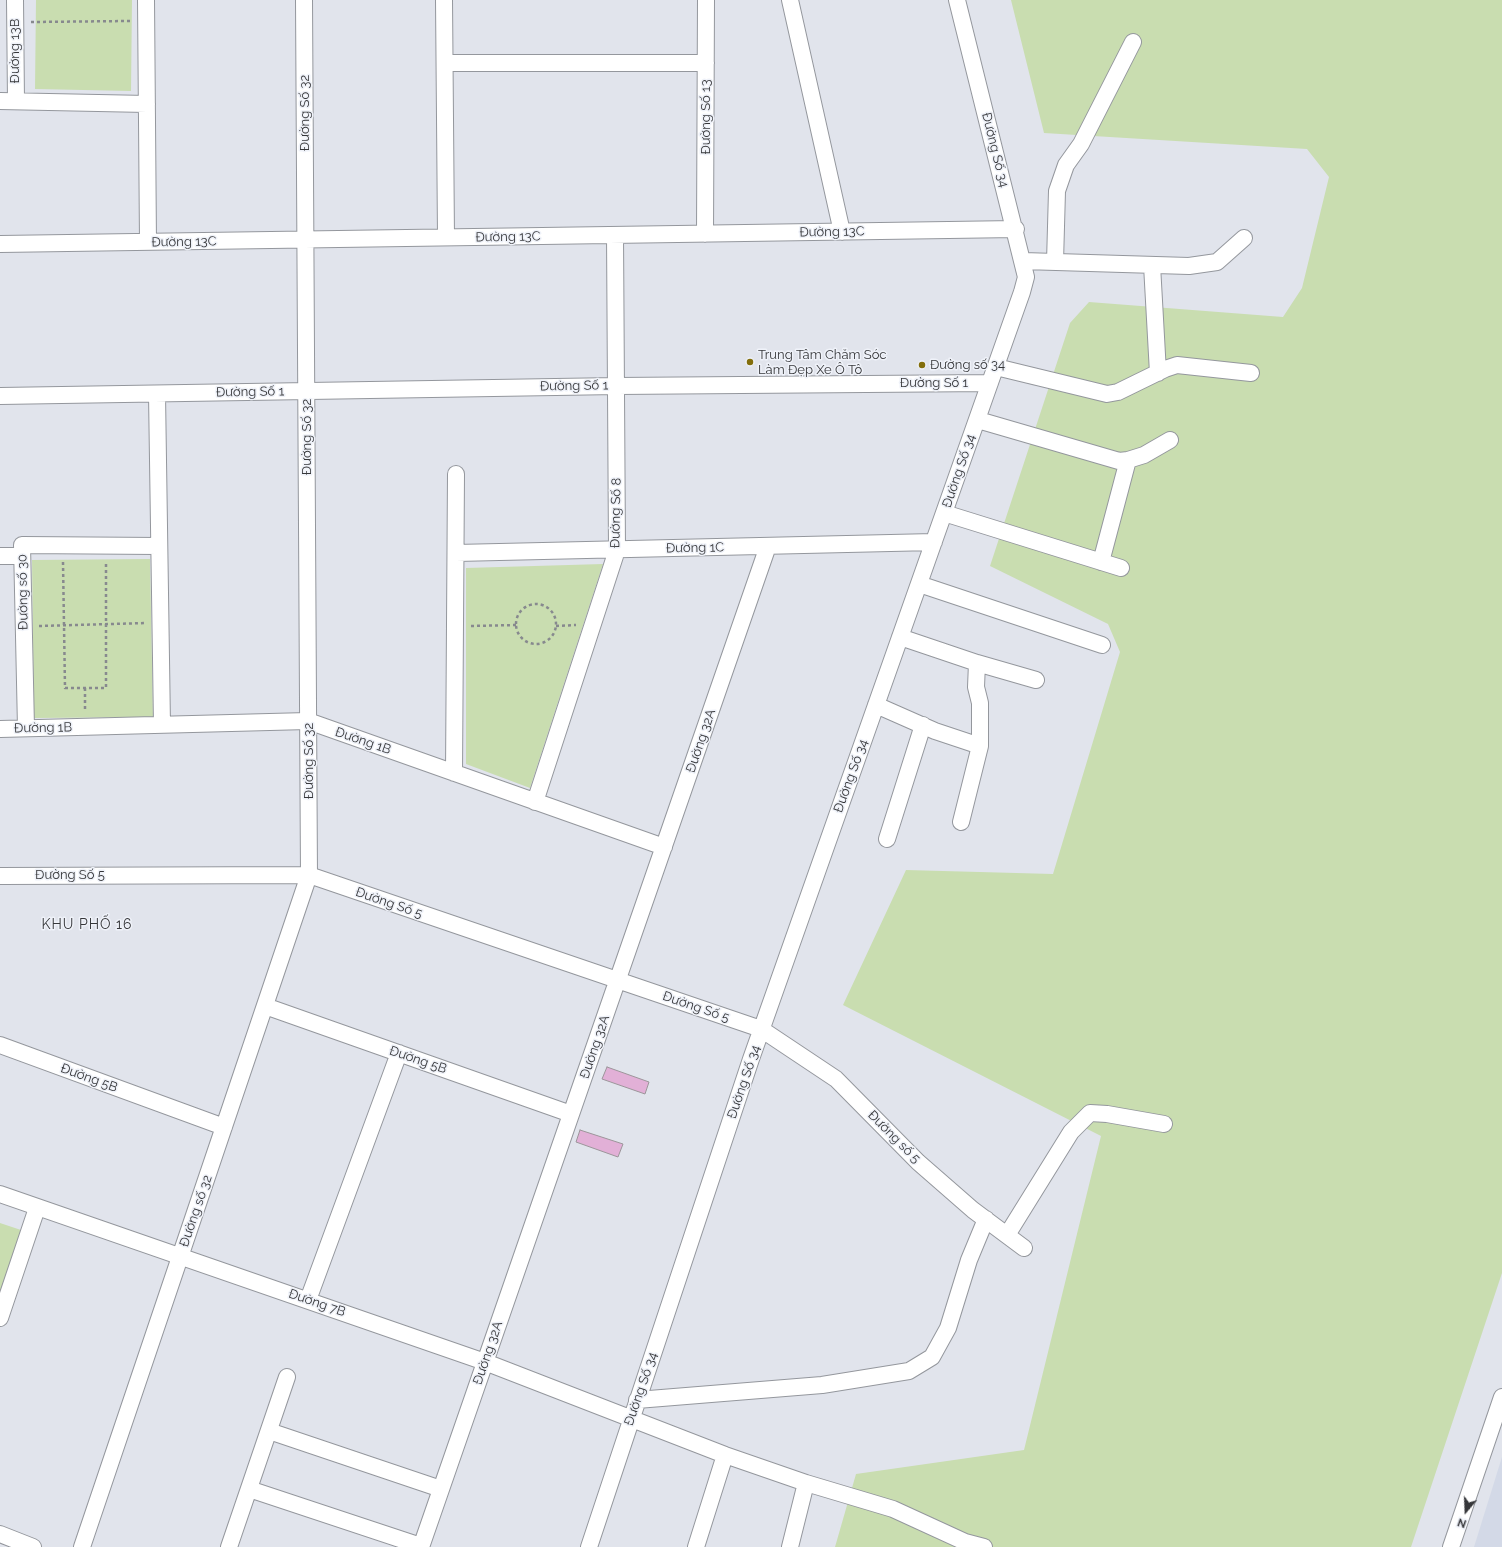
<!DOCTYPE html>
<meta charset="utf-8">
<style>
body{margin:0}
#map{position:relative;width:1502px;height:1547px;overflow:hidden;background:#e1e4ec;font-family:Raleway,sans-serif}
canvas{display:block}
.north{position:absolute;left:1446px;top:1491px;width:40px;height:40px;-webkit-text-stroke:3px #eff2f9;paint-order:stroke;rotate:199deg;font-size:11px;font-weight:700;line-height:16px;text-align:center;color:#36373a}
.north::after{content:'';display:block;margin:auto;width:14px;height:18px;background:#36373a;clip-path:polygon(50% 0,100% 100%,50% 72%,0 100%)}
</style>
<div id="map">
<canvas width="1502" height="1547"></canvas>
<div class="north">N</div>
</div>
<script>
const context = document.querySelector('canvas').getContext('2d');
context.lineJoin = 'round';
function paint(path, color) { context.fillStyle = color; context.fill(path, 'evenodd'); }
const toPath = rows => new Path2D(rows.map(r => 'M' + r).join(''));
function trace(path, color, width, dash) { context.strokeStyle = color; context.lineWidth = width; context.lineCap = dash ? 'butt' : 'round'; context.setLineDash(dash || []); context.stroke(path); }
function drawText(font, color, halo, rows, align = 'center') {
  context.font = font + ' Raleway,sans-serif'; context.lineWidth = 3; context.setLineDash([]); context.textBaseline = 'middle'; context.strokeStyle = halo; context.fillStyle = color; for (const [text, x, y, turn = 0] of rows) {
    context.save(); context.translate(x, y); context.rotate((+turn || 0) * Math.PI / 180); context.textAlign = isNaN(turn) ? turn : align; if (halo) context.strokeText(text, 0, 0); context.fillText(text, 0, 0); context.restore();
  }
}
const built = toPath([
 [1502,1457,1502,1547,1474,1547]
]);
const green = toPath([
 [36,0,132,0,131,91,35,89],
 [1011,0,1502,0,1502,1273,1411,1547,835,1547,856,1474,1024,1450,1101,1136,843,1005,906,870,1053,874,1120,652,1108,624,990,566,1070,323,1089,302,1283,317,1302,288,1329,177,1307,149,1044,133],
 [150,559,153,717,34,718,32,560],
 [603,564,530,788,466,764,466,568],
 [0,1223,24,1231,0,1305]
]);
const building = toPath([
 [607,1067,649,1082,645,1094,602,1079,607,1067],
 [580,1130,623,1144,618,1157,576,1142,580,1130]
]);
const path = toPath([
 [31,22,130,21],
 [63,562,65,688,106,688,106,561],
 '516 624a20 20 0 1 1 40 0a20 20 0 1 1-40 0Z',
 [39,626,146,623],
 [471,626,516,625],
 [556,626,576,625],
 [85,688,85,712]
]);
const minor = toPath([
 [15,0,16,101],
 [146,0,148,242],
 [444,0,446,237],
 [790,0,842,232],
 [445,63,706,63],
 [0,101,147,104],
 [705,234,706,0],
 [0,244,1016,229],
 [1023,261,1189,266,1217,262,1244,238],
 [1055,262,1057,191,1066,165,1081,144,1133,42],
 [1152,265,1158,373],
 [996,367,1107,394,1118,392,1165,369,1177,365,1251,373],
 [157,394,162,725],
 [0,396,617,386,990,383],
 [978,420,1119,461,1128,460,1144,455,1170,440],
 [944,513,1121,568],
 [456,553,934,542],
 [0,556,22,556],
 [1101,562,1128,460],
 [919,584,1102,645],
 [900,637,977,663,1036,680],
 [977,663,976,687,980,703,980,746],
 [876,705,935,731,980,746,961,822],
 [26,728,22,545,159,546],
 [0,729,308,721,664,847],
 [454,773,456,474],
 [535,802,617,550,615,235],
 [887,839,923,725],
 [0,876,309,875,761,1029,836,1079,918,1162,973,1210,1024,1248],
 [265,1006,571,1114],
 [0,1045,224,1127],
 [0,1194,485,1362,725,1455,806,1483,893,1509,965,1542,984,1547],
 [1007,1235,1071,1132,1090,1113,1107,1114,1164,1124],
 [308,1300,399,1053],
 [0,1318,37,1208],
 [637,1400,822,1385,909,1371,932,1357,948,1328,969,1260,986,1219],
 [269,1431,441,1489],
 [249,1489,421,1546],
 [0,1534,33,1547],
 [82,1547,309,875,304,0],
 [229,1547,287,1377],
 [421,1547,768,546],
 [589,1547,751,1059,1022,292,1026,277,957,0],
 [696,1547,725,1455],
 [790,1547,806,1483],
 [1451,1547,1502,1397]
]);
const markers = [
 [750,362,4,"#836e0b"],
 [922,365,4,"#836e0b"]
];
const streetNames = [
 ["Đường 13B",15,51,-90],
 ["Đường Số 32",305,113,-90],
 ["Đường Số 13",706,117,-90],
 ["Đường Số 34",995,150,76],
 ["Đường 13C",832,232,-1],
 ["Đường 13C",508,237,-1],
 ["Đường 13C",184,242,-1],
 ["Đường Số 1",934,383],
 ["Đường Số 1",574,386,-1],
 ["Đường Số 1",250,392,-1],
 ["Đường Số 32",307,437,-90],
 ["Đường Số 34",959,471,-71],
 ["Đường Số 8",616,513,-89],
 ["Đường 1C",695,548,-1],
 ["Đường số 30",23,592,-91],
 ["Đường 1B",43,728,-1],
 ["Đường 1B",363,741,19],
 ["Đường 32A",701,741,-71],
 ["Đường Số 32",309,761,-90],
 ["Đường Số 34",851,776,-70],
 ["Đường Số 5",70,875],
 ["Đường Số 5",389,903,19],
 ["Đường Số 5",696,1007,19],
 ["Đường 32A",595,1047,-71],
 ["Đường 5B",418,1060,19],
 ["Đường 5B",89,1078,20],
 ["Đường Số 34",744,1082,-71],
 ["Đường số 5",894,1137,45],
 ["Đường số 32",196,1211,-71],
 ["Đường 7B",317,1303,19],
 ["Đường 32A",488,1353,-71],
 ["Đường Số 34",641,1389,-71]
];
const poiNames = [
 ["Trung Tâm Chăm Sóc",758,355],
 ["Làm Đẹp Xe Ô Tô",758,370],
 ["Đường số 34",930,365]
];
const neighbourhoodNames = [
 ["KHU PHỐ 16",87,925]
];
paint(built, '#d3d9e7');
paint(green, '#c9ddb0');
paint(building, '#e2b0d7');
trace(building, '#9c959a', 1);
trace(minor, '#94979d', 18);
trace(path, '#87898e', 2.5, [3, 3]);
trace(minor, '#fff', 16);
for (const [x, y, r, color] of markers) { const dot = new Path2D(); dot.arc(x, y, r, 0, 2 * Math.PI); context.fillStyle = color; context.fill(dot); trace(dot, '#eff2f9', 1.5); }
drawText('13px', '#36373a', '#eff2f9', streetNames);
drawText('13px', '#36373a', '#eff2f9', poiNames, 'left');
context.letterSpacing = '1px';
drawText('14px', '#36373a', '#eff2f9', neighbourhoodNames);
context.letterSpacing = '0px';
</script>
